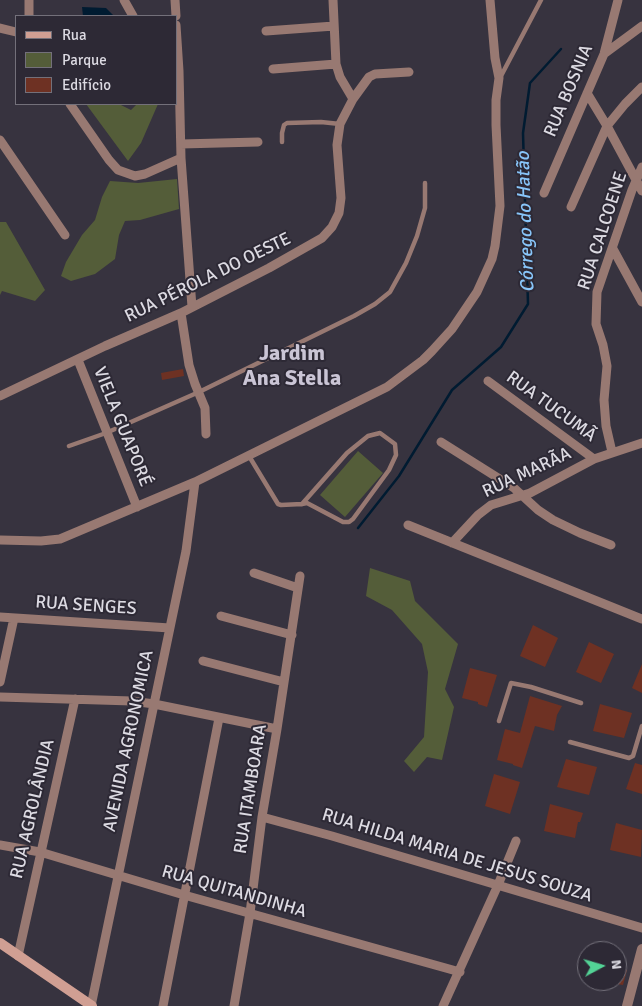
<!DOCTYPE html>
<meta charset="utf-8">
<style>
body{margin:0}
#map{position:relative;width:642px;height:1006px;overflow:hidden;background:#37333f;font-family:Signika,sans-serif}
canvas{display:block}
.legend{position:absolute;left:15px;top:15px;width:162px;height:90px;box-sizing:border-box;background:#2d2935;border:1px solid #73707a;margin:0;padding:6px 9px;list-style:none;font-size:15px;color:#dcdae2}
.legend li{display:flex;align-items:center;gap:10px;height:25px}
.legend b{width:25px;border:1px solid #73707a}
.north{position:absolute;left:577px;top:941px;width:50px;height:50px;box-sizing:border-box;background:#2d2935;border:1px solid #73707a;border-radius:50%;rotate:84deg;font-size:14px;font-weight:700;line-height:20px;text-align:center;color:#dcdae2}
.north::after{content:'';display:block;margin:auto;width:18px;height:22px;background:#53d396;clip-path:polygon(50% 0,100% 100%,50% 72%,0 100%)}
</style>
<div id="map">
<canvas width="642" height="1006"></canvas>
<ul class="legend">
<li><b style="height:6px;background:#d09f93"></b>Rua</li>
<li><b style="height:14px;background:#545d39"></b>Parque</li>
<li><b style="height:14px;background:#6e3123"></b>Edifício</li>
</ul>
<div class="north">N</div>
</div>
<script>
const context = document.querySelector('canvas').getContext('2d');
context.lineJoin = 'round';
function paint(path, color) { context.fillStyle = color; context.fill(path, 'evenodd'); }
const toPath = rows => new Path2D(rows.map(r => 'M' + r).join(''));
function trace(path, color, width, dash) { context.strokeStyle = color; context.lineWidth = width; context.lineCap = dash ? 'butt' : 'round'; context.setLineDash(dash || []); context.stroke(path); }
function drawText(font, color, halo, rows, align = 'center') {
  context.font = font + ' Signika,sans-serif'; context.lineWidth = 4; context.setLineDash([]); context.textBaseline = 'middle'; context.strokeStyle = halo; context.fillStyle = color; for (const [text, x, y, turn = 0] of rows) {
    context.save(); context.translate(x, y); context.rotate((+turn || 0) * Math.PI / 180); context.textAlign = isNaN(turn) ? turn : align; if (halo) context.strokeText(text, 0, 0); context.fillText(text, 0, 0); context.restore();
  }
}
const green = toPath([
 [86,104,119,104,131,110,137,104,158,104,141,143,128,161],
 [177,179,179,209,140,220,125,221,119,235,115,259,95,274,71,281,61,276,66,262,82,235,95,220,102,197,110,181,138,183],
 [0,222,6,222,45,290,35,301,2,291,0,295],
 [358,451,383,473,345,517,320,495],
 [370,568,410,581,415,601,458,644,445,689,454,707,442,760,427,757,414,772,404,761,424,737,428,672,422,644,392,610,366,596]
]);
const water = toPath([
 [82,7,106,8,114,16,83,16]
]);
const stream = toPath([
 [358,528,399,476,452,390,501,347,528,304,523,133,530,83,561,49]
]);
const building = toPath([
 [183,369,184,376,162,380,161,373],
 [533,625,558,638,545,667,520,656],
 [589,642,614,654,601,683,576,672],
 [642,664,642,693,632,688],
 [470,668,497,675,487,707,478,704,478,702,462,698],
 [530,696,562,706,557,715,554,731,535,726,522,768,513,765,513,764,497,760,505,729,520,733],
 [600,704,632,713,624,738,593,731],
 [566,759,597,767,589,795,557,787],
 [635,763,642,765,642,794,626,789],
 [494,774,520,782,510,814,485,806],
 [550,804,583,813,580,822,578,822,575,838,544,831],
 [616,823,642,830,641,857,610,850],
 [617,967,627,970,623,985,617,984]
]);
const service = toPath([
 [501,76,541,0],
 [282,142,282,133,284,125,287,123,321,122,340,124],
 [69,446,106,433,199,392,354,316,375,304,390,292,406,263,417,236,425,208,425,183],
 [249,456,278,504,281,505,302,504,307,503,343,522,349,522,353,519,389,470,396,455,395,444,380,433,368,436,347,453,302,504],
 [499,721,511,683,531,687,581,703],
 [570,742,629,758,633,756,642,726]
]);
const minor = toPath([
 [29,0,29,16],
 [124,0,133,16],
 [175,0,176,16],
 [333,0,336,64,340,77,353,99],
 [176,25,179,71,181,158,192,307],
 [0,28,16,32],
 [266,31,334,26],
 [604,54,642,26],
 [273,69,336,64],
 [587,93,607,126,642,191],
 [70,104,109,160,118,170,135,176,145,174,181,158],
 [0,140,65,235],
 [181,144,258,142],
 [544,193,604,54,618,0],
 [571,207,607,126,625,104,642,87],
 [613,249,642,302],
 [181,313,189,365,195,384,205,408,206,434],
 [78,360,137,507],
 [488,381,594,459],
 [0,396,105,346,181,313,269,268,322,238,332,227,339,213,341,198,337,145,340,124,353,99,369,77,375,74,409,72],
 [441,442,514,488,538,510,553,520,580,533,611,545],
 [612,452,606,426,604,400,607,366,603,345,596,324,597,292,632,190,642,167],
 [408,525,642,619],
 [0,540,41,541,60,539,195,482,387,387,423,360,432,351,452,329,477,292,492,259,495,246,500,206,496,125,496,100,499,78,495,58,490,0],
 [452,543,478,515,491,505,530,493,594,459,642,443],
 [254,573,298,588],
 [221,616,292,635],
 [0,617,170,628],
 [203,661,284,682],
 [0,682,14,618],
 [0,697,132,701,154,704,277,729],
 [262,817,332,836,642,928],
 [0,845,40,852,184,895,460,972],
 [18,956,75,699],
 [91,1006,186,551,195,482],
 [163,1006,219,718],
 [234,1006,250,913,262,817,277,729,300,576],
 [443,1006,498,885,516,841]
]);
const tertiary = toPath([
 [627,1006,642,949]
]);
const secondary = toPath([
 [0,943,92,1006]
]);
const streetNames = [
 ["RUA BOSNIA",569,91,-67],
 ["RUA CALCOENE",603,231,-72],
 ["RUA PÉROLA DO OESTE",208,278,-26],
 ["RUA TUCUMÃ",551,407,36],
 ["VIELA GUAPORÉ",122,427,68],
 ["RUA MARÃA",527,473,-25],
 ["RUA SENGES",86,606,4],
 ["AVENIDA AGRONOMICA",129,741,-78],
 ["RUA ITAMBOARA",251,789,-81],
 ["RUA AGROLÂNDIA",33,809,-77],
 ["RUA HILDA MARIA DE JESUS SOUZA",457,856,17],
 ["RUA QUITANDINHA",234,892,16]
];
const waterNames = [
 ["Córrego do Hatão",526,222,-92]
];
const districtNames = [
 ["Jardim",292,354],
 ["Ana Stella",292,379]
];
paint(green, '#545d39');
paint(water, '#001b31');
trace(stream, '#001b31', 2.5);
paint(building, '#6e3123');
trace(service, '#987972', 4.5);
trace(minor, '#987972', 9);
trace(tertiary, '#987972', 10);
trace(secondary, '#d09f93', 10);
drawText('18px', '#dcdae2', '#2d2935', streetNames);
drawText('italic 19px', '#88c5f9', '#2d2935', waterNames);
drawText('bold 22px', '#cac5d5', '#2d2935', districtNames);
</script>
